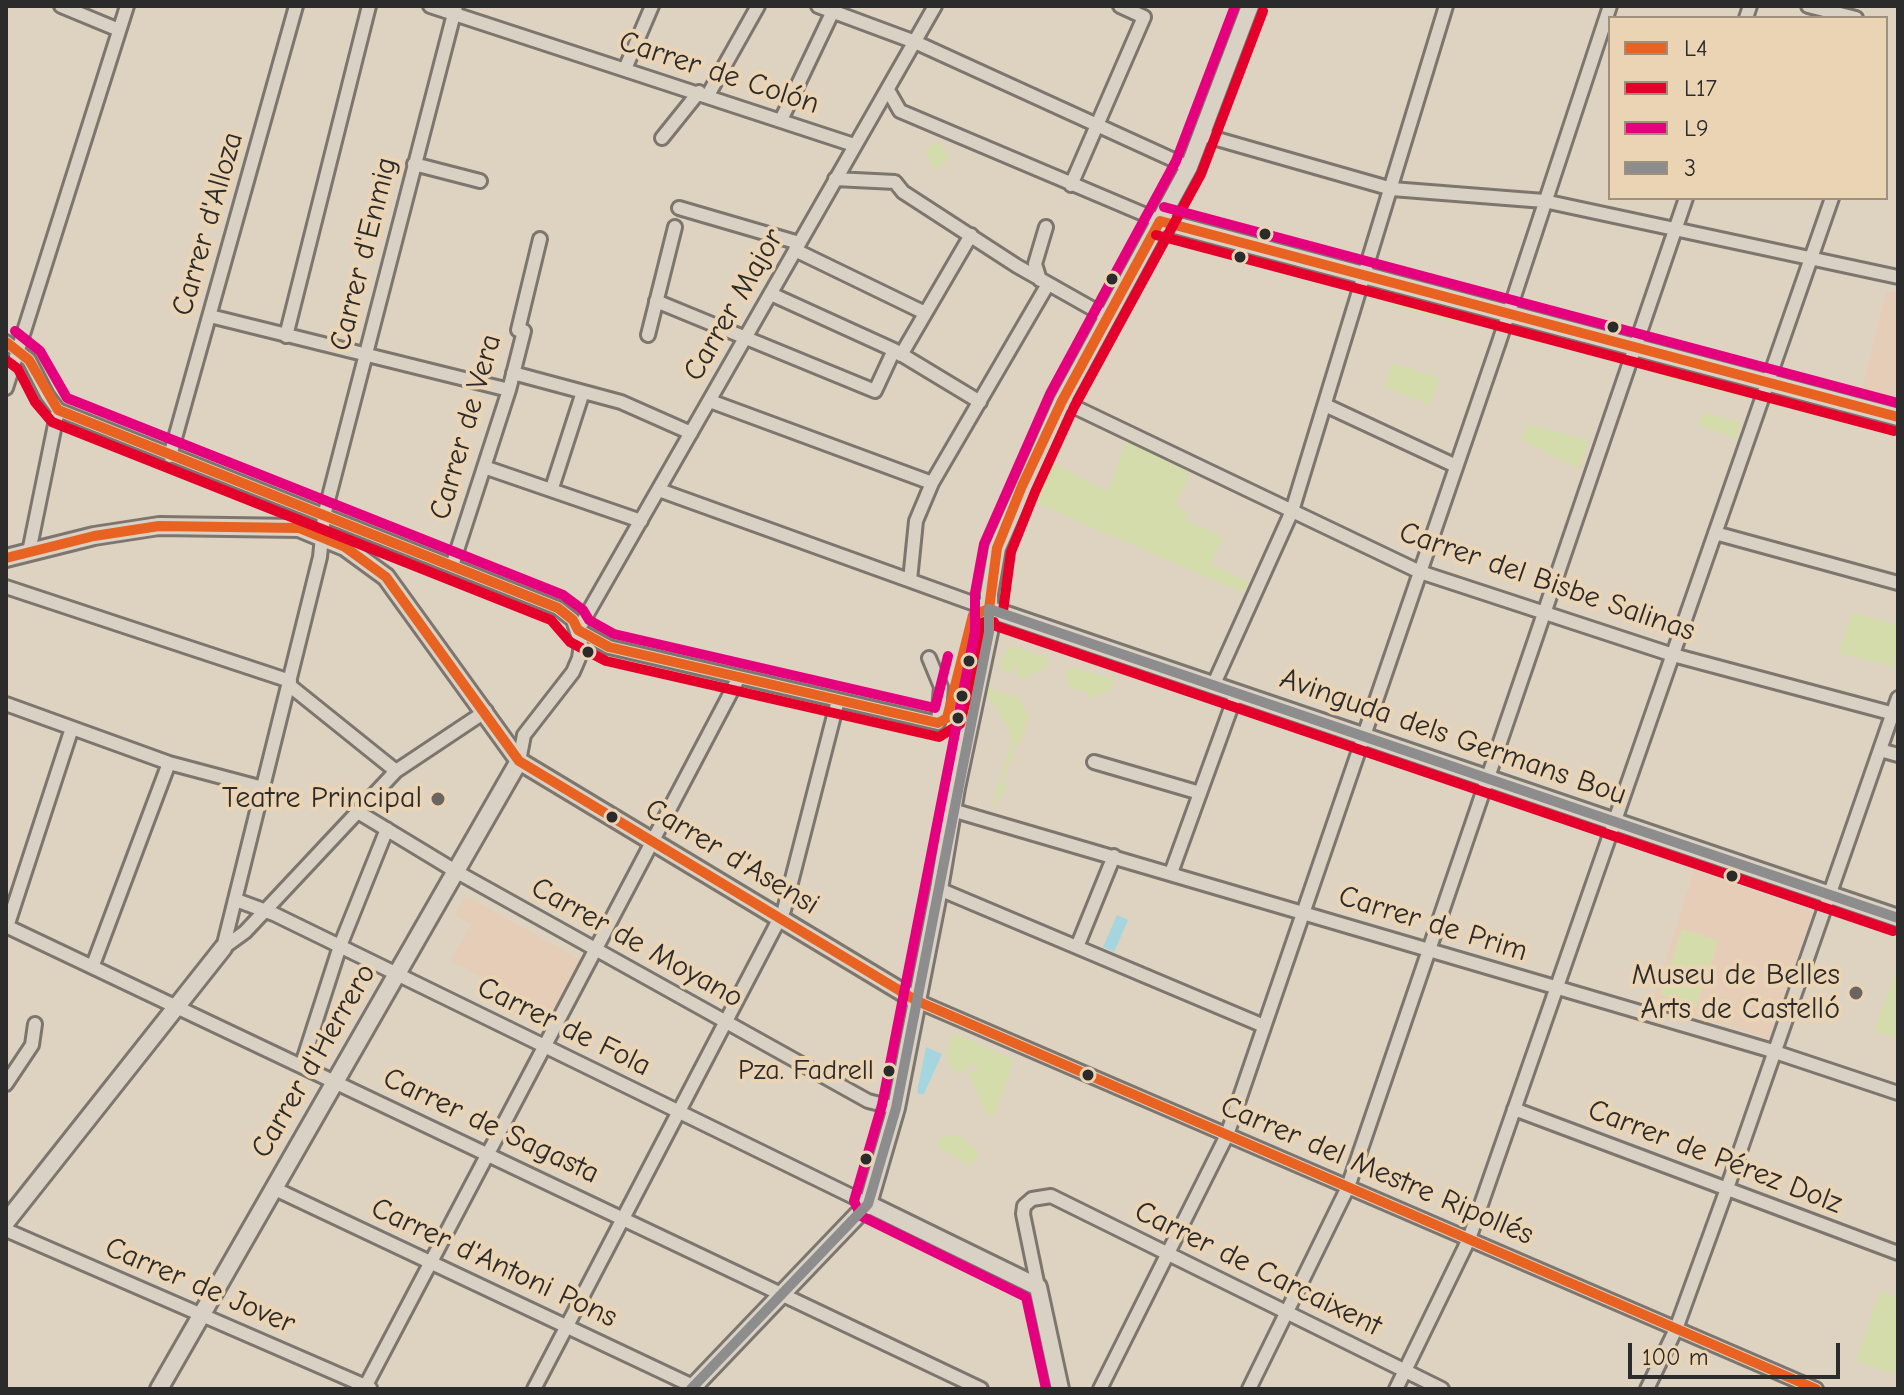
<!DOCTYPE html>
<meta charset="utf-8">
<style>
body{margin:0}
#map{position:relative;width:1904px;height:1395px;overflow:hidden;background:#ded2c1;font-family:"Comic Neue",sans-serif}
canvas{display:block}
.frame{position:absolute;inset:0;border:8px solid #2b2b2b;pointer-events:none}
.legend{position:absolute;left:1608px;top:16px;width:280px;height:184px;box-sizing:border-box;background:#ebd4b4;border:2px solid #9e907d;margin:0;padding:10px 14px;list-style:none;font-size:24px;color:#2b2b2b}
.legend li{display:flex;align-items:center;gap:16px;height:40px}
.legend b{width:40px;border:2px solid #9e907d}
.scale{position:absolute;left:1628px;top:1343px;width:212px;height:36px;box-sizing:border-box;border:4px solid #2b2b2b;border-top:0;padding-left:10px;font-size:24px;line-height:28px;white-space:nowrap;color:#2b2b2b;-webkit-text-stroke:6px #ebd4b4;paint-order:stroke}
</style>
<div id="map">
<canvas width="1904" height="1395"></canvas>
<div class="frame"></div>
<ul class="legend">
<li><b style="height:10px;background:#e86222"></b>L4</li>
<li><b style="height:10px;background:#e4002b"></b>L17</li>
<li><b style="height:10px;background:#e5007d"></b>L9</li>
<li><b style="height:10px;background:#8d8d8d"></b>3</li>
</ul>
<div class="scale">100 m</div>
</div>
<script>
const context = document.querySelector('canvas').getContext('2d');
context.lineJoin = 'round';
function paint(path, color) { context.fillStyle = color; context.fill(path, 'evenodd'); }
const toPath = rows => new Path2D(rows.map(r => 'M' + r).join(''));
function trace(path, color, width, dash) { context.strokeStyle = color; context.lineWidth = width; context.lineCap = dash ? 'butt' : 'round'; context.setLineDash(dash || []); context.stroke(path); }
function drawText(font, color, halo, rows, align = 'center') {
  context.font = font + ' "Comic Neue",sans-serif'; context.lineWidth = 8; context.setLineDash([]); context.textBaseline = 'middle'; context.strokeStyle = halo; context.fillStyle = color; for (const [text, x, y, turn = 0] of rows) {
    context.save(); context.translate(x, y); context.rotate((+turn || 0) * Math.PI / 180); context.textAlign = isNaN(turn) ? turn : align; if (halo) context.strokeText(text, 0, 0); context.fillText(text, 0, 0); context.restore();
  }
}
const built = toPath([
 [1887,291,1898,293,1898,399,1862,388],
 [1694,870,1813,912,1769,1038,1652,1004],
 [466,896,584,962,553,1017,451,960,471,924,455,915]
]);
const green = toPath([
 [939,141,950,159,933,170,925,150],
 [1391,290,1458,308,1454,323,1387,304],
 [1662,361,1753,385,1749,399,1659,376],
 [1392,363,1440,378,1430,405,1384,387],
 [1793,396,1889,421,1885,434,1789,409],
 [1703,412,1740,422,1737,439,1698,425],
 [1527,424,1589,440,1579,469,1521,440],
 [1127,440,1190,473,1176,505,1188,511,1185,519,1223,537,1211,564,1249,582,1243,593,1029,500,1047,459,1107,492],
 [1852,613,1898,625,1894,667,1839,653],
 [1011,646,1049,658,1046,668,1024,679,1016,676,1018,668,1014,665,1011,674,1003,671,1000,665,1005,651],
 [1071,667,1114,679,1111,689,1086,700,1088,692,1070,688,1064,673],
 [981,686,1019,698,1029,717,1020,744,1012,749,1014,758,1007,766,1009,776,1003,774,1001,780,1007,784,1004,793,997,798,999,807,992,804,1011,744,1008,728],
 [1682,929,1718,941,1696,1007,1660,995],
 [1895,973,1898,974,1898,1039,1874,1031],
 [956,1034,1014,1060,994,1116,987,1115,968,1073,978,1068,975,1063,958,1074,948,1063,946,1054,952,1036],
 [948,1136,960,1136,979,1151,971,1166,938,1147,938,1139],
 [1880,1291,1898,1298,1898,1361,1893,1374,1856,1361]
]);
const water = toPath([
 [1117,915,1128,920,1114,952,1103,947],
 [926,1047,942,1054,924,1094,919,1094,917,1092]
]);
const street = toPath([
 [61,6,119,30],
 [430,6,854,145],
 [818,6,915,42,1189,167],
 [1808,6,1856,18],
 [1746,18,1750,6],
 [625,69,652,6],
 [888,90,900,111,1160,221],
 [708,95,758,6],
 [781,120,833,11],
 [1203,135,1392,189,1544,201,1898,277],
 [662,138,699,92],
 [414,164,480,181],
 [835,179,895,182,903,192,1017,266,1109,318],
 [1071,185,1144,17,1120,6],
 [679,208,799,243],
 [795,250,925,313],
 [1040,280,1035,264,1046,227],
 [771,294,894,350,980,402],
 [656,301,875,391,894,350],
 [210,316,509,390],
 [648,335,675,227],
 [286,336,369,6],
 [6,342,29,360,47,395,58,410,558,608,573,620,581,644,579,658,573,672,524,735,519,761],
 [901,355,971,235],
 [513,373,621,402,691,433],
 [6,388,127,6],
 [710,401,932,483],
 [1062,401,1420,572,1673,655,1898,715],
 [1325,405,1456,466],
 [170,456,296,6],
 [484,467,641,521],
 [552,488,583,392],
 [659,490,989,609],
 [1715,533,1898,583],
 [29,552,58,410],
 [452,566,509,390,524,331,518,330,540,239],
 [910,580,916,521,932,483,1048,284],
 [6,587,290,681],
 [578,630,935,6],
 [578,630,609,647,938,723,941,687,929,658],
 [289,685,396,771],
 [1213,686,1292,511,1446,6],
 [6,704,169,763,263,788],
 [1880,750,1898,755],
 [1094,762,1200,793],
 [952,810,1766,1049,1898,1093],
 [358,812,457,872,868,1101,896,1108],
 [1171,873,1236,694],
 [939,889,1264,1026],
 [236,900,274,914,868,1204],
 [6,926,981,1389],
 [7,927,72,728],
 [1077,947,1114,856],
 [223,948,320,557,324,516,456,6],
 [223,948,245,932,396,771,486,711],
 [93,965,169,763],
 [917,1001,1816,1389],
 [302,1064,340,946,387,829],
 [6,1084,32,1045,35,1024],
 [1514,1109,1898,1253],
 [273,1188,699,1389],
 [6,1230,370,1388],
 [1038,1287,1023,1214,1024,1206,1032,1199,1051,1196,1442,1389],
 [364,1389,739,677],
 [534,1389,784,910,838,700],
 [1100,1389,1227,1135,1499,342,1610,6],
 [1249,1389,1348,1187,1686,198],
 [1396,1389,1469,1239,1832,198],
 [1647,1389,1676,1329,1724,1197,1898,698]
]);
const secondary = toPath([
 [1160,221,1898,417],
 [6,558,94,536,159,526,299,528,345,547,386,577,519,761,917,1001],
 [989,609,1898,918],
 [868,1204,1038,1287,1060,1389],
 [6,1222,223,948],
 [159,1389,519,761],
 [691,1389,868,1204,896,1108,939,889,956,788,989,632,989,594,997,548,1062,401,1189,167,1250,6]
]);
const bus1 = toPath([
 [6,342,29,360,58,410,558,608,573,620,578,630,609,647,938,723,947,718,973,615,989,609,997,548,1022,486,1062,401,1160,221,1898,417],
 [6,558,94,536,159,526,299,528,345,547,386,577,519,761,917,1001,1816,1389]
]);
const bus2 = toPath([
 [1156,235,1894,431],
 [6,360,18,369,35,402,52,422,551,620,570,642,606,661,939,737,960,724,985,626,994,622],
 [1003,611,1011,552,1035,492,1074,407,1201,174,1263,11],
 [984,622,1893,931]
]);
const bus3 = toPath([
 [1164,207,1898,403],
 [15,331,40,351,67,398,563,595,583,610,589,620,614,634,935,708,948,656],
 [1046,1389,1026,1297,861,1216,854,1201,882,1105,975,631,975,593,984,544,1050,394,1176,161,1235,6]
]);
const bus4 = toPath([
 [989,609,1898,918],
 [691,1389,868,1204,896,1108,989,632,989,609]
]);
const markers = [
 [1265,234,7,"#2b2b2b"],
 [1240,257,7,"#2b2b2b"],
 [1112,279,7,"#2b2b2b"],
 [1613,327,7,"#2b2b2b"],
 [588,652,7,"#2b2b2b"],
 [969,661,7,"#2b2b2b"],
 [962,696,7,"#2b2b2b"],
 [958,718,7,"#2b2b2b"],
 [438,799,8,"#6a6560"],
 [612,817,7,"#2b2b2b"],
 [1732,876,7,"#2b2b2b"],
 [1856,993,8,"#6a6560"],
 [889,1071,7,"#2b2b2b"],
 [1088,1075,7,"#2b2b2b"],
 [866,1159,7,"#2b2b2b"]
];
const busNames = [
 ["Pza. Fadrell",874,1071]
];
const streetNames = [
 ["Carrer de Colón",719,73,18],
 ["Carrer d'Alloza",208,224,-74],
 ["Carrer d'Enmig",364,254,-76],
 ["Carrer Major",734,305,-60],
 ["Carrer de Vera",466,427,-74],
 ["Carrer del Bisbe Salinas",1547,582,19],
 ["Avinguda dels Germans Bou",1453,737,19],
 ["Carrer d'Asensi",732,857,31],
 ["Carrer de Prim",1433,924,17],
 ["Carrer de Moyano",637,943,29],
 ["Carrer de Fola",564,1027,26],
 ["Carrer d'Herrero",314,1061,-60],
 ["Carrer de Sagasta",491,1126,25],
 ["Carrer de Pérez Dolz",1715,1157,21],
 ["Carrer del Mestre Ripollés",1377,1171,23],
 ["Carrer d'Antoni Pons",494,1263,25],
 ["Carrer de Carcaixent",1258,1269,26],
 ["Carrer de Jover",200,1286,23]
];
const poiNames = [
 ["Teatre Principal",422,799],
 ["Museu de Belles",1840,976],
 ["Arts de Castelló",1840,1010]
];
paint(built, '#e5cdb7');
paint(green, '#d5dcac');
paint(water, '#a5d6e0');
trace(street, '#7c766e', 18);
trace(secondary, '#7c766e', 22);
trace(street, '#dad1c5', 12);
trace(secondary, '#dad1c5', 16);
trace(bus1, '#e86222', 10);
trace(bus2, '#e4002b', 10);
trace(bus3, '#e5007d', 10);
trace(bus4, '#8d8d8d', 10);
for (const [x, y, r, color] of markers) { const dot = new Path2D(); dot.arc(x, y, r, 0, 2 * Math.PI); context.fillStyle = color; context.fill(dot); trace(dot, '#ebd4b4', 3); }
drawText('28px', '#2b2b2b', '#ebd4b4', busNames, 'right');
drawText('30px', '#2b2b2b', '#ebd4b4', streetNames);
drawText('30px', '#2b2b2b', '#ebd4b4', poiNames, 'right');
</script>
